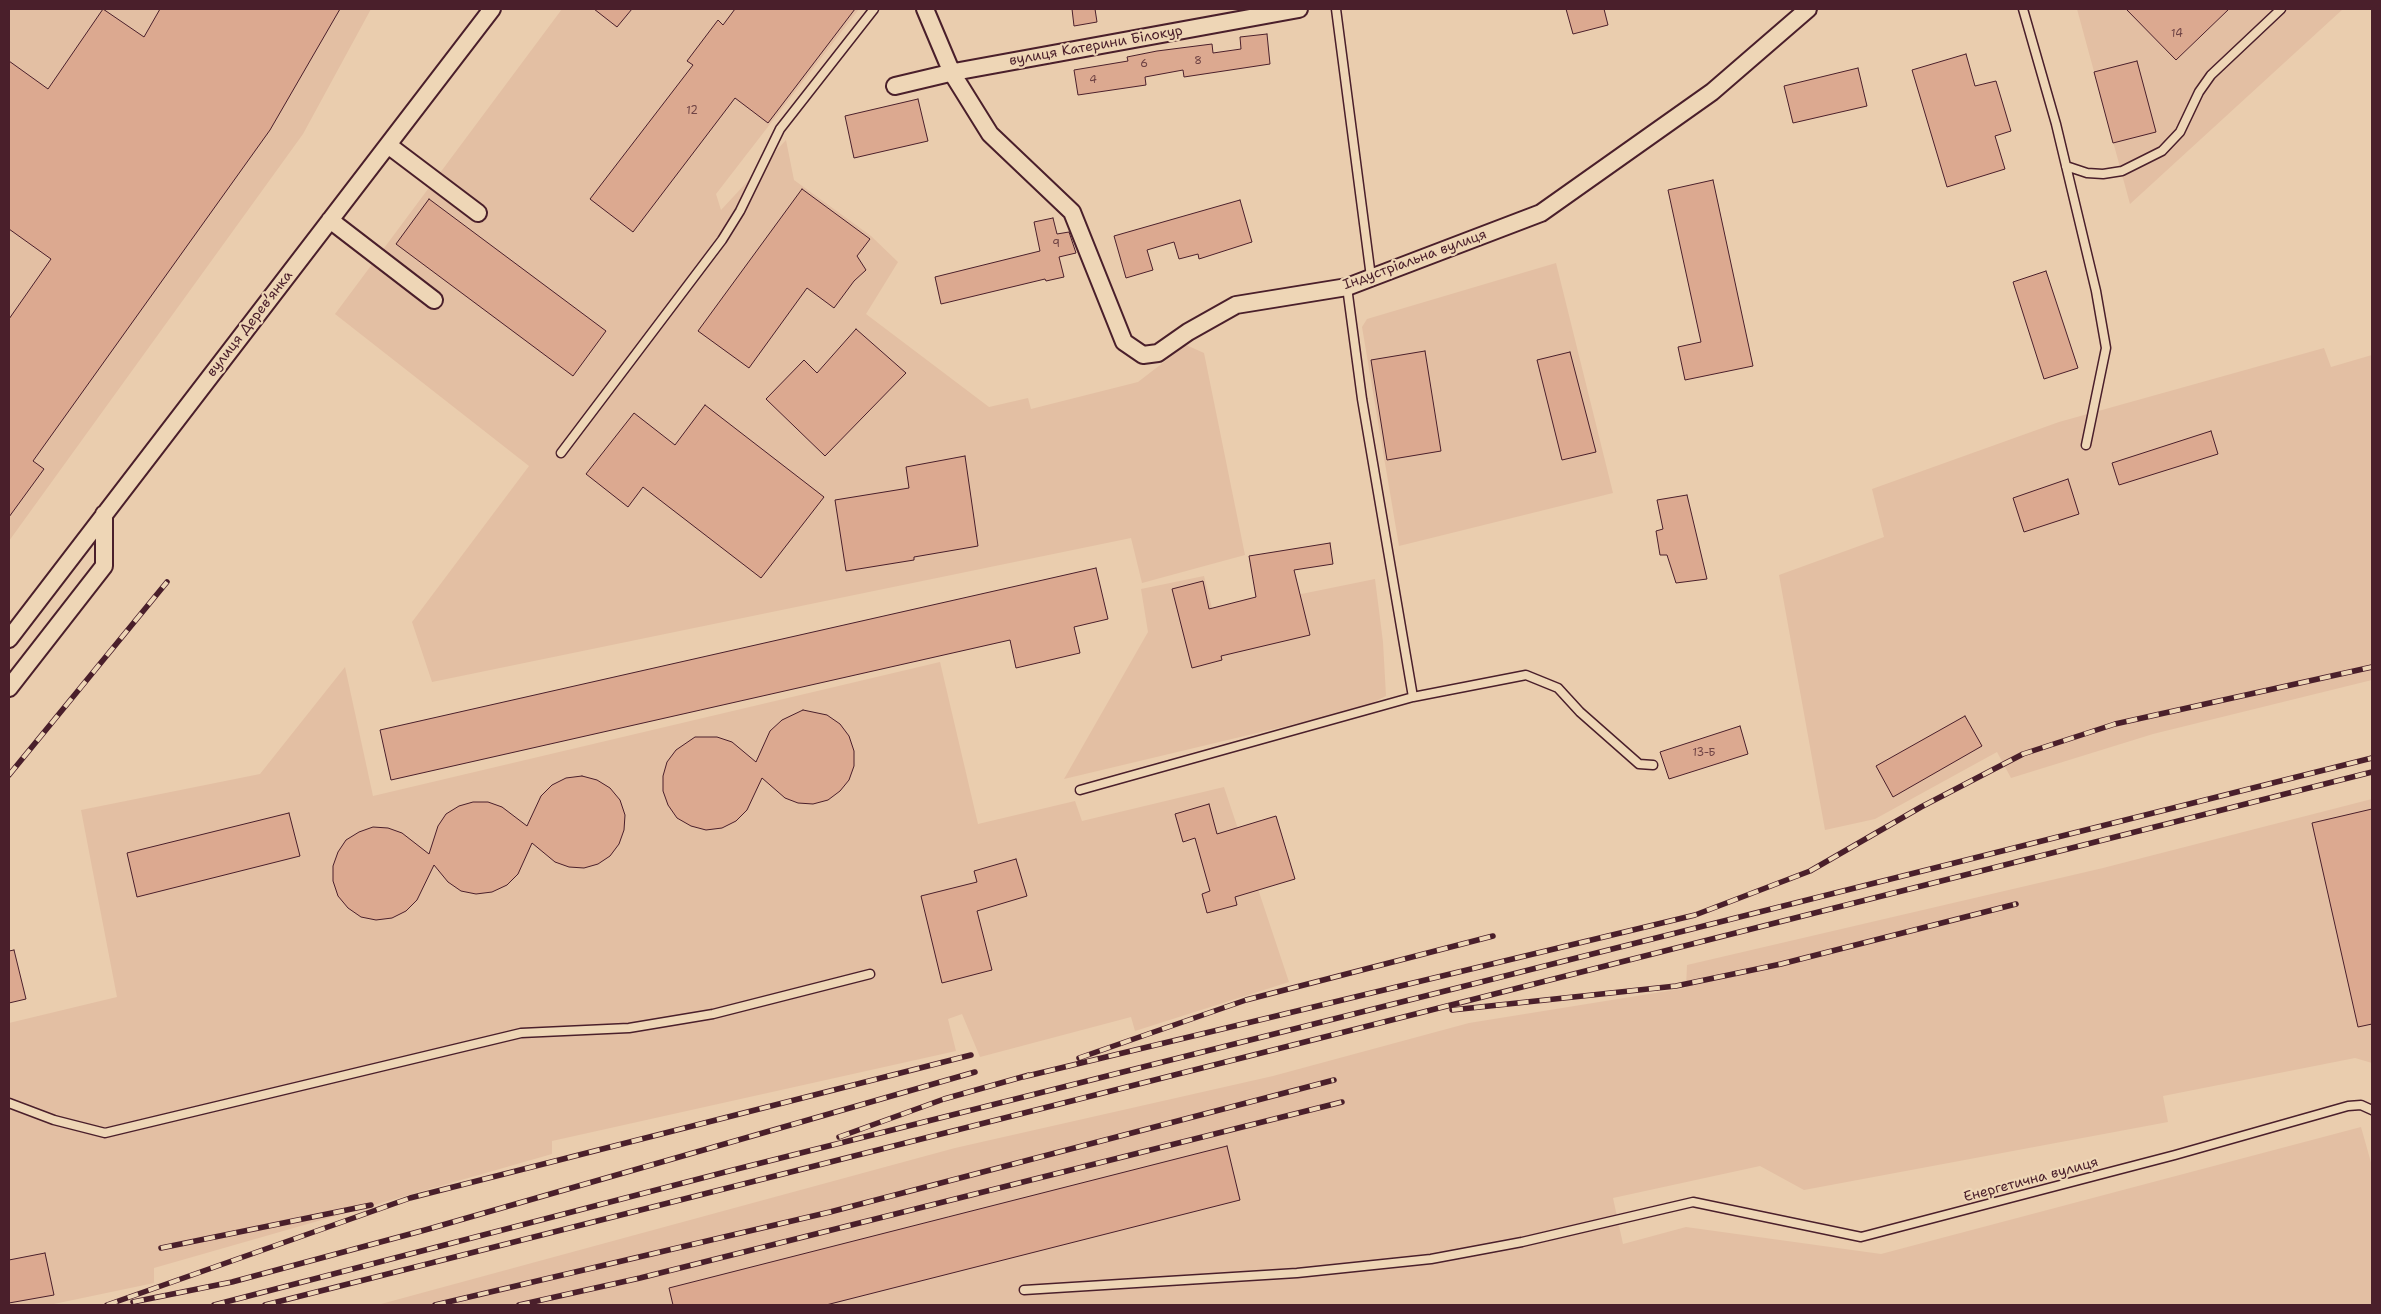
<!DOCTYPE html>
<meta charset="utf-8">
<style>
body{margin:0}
#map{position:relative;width:2381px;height:1314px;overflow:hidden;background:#eacdae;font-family:"Shantell Sans",sans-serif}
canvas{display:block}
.frame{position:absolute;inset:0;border:10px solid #4a1f2b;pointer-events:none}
</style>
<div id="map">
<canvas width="2381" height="1314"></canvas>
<div class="frame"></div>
</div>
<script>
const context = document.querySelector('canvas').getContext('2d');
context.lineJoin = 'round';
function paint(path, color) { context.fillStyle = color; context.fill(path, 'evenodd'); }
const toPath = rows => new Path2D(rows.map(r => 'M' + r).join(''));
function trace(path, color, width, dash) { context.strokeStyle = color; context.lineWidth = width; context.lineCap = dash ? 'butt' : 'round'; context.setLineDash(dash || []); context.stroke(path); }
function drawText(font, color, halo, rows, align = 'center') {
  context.font = font + ' "Shantell Sans",sans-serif'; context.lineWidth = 4.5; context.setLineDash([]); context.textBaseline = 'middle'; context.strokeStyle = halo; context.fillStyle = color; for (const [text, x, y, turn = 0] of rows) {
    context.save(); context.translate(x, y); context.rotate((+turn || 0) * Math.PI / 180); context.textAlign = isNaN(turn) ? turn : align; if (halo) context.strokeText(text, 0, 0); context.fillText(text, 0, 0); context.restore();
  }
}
const built = toPath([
 [9,9,371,9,303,134,9,541],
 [562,9,859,9,716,194,721,210,786,140,794,180,871,236,898,262,866,314,989,407,1028,398,1031,409,1138,382,1186,345,1204,353,1245,555,1142,583,1131,538,432,682,412,622,529,466,335,314],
 [2077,9,2343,9,2130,204],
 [1556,263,1613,493,1399,546,1362,327,1367,319],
 [2324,348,2331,367,2372,355,2372,680,2153,734,2011,778,1997,752,1875,819,1825,830,1779,575,1884,537,1872,489,2059,422],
 [1204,576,1213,612,1375,579,1383,642,1386,696,1362,708,1064,779,1148,632,1141,589],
 [940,662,978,824,1075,801,1082,821,1224,787,1289,982,1135,1031,1131,1017,980,1057,962,1014,948,1019,956,1051,552,1141,552,1154,154,1268,154,1283,49,1305,9,1305,9,1023,117,997,81,810,260,774,345,667,373,796],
 [2372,799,2372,1063,2355,1058,2163,1096,2168,1122,1804,1190,1760,1166,1613,1198,1623,1244,1686,1227,1881,1254,2361,1127,2372,1166,2372,1305,381,1304,955,1148,1273,1076,1469,1023,1686,988,1687,965,2103,868]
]);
const building = toPath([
 [103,9,144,37,160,9,340,9,270,130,33,461,44,469,9,517,9,319,51,259,9,229,9,61,48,89,103,9],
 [594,9,632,9,617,27,594,9],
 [735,9,855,9,768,123,735,98,633,232,590,199,693,65,687,61,718,20,723,25,735,9],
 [1072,9,1095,9,1097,22,1074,26,1072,9],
 [1566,9,1604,9,1608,25,1573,34,1566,9],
 [2126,9,2229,9,2176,60,2126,9],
 [1267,34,1270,64,1184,77,1183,70,1145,77,1146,85,1078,95,1074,70,1128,61,1127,57,1157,51,1212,44,1213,53,1241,49,1240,37,1267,34],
 [1966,54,1975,86,1996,81,2011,131,1995,136,2005,169,1947,187,1912,70,1966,54],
 [2137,61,2156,132,2113,143,2094,72,2137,61],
 [1858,68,1867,106,1793,123,1784,86,1858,68],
 [918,99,928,141,854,158,845,116,918,99],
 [1713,180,1753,366,1685,380,1678,347,1701,342,1668,190,1713,180],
 [802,189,870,239,857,256,866,270,854,281,834,308,807,288,749,368,698,331,802,189],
 [429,199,606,331,573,376,396,244,429,199],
 [1240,200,1252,242,1199,259,1198,254,1179,259,1174,242,1147,250,1153,270,1126,278,1114,236,1240,200],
 [1053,218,1057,234,1069,232,1076,253,1059,257,1064,277,1046,281,1045,279,941,304,935,277,1040,251,1034,222,1053,218],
 [2046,271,2078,368,2044,379,2013,282,2046,271],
 [856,329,906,373,825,456,766,399,804,360,817,373,856,329],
 [1425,351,1441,451,1387,460,1371,360,1425,351],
 [1570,352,1596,452,1562,460,1537,360,1570,352],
 [705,405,824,497,761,578,643,487,628,507,586,474,634,413,675,445,705,405],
 [2211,431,2218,454,2119,485,2112,463,2211,431],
 [965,456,978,546,914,557,914,560,846,571,835,500,909,488,906,467,965,456],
 [2068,479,2079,514,2024,532,2013,498,2068,479],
 [1687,495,1707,579,1676,583,1667,555,1660,555,1656,531,1663,529,1657,500,1687,495],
 [1330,543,1333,564,1294,570,1310,635,1221,656,1222,660,1192,668,1172,589,1203,581,1209,609,1256,597,1249,556,1330,543],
 [1096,568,1108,619,1074,627,1080,653,1016,668,1010,640,391,780,380,730,1096,568],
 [803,710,827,715,840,724,849,736,854,751,854,766,849,780,840,791,828,800,813,804,798,803,785,798,762,778,747,810,736,821,722,828,706,830,691,826,677,818,668,805,663,791,663,776,667,762,676,750,695,737,717,737,732,742,756,762,770,731,782,720,803,710],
 [1965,716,1982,746,1893,797,1876,766,1965,716],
 [1740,726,1748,754,1669,779,1660,752,1740,726],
 [582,776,597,780,610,788,620,800,625,815,624,830,619,844,610,856,598,864,584,868,569,867,555,862,532,843,518,874,507,885,492,892,476,894,461,891,448,882,434,865,417,900,406,911,392,918,376,920,361,917,348,908,338,896,333,881,333,866,338,852,346,840,359,832,373,827,388,828,402,833,429,854,438,826,446,814,459,806,473,802,488,802,502,807,527,826,541,796,552,785,566,778,582,776],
 [1209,804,1217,834,1276,816,1295,879,1235,897,1237,905,1207,913,1202,894,1210,891,1195,838,1183,842,1175,814,1209,804],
 [2372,809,2372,1024,2358,1027,2312,823,2372,809],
 [289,813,300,856,137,897,127,853,289,813],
 [1016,859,1027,896,977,911,992,970,942,983,921,896,977,882,974,871,1016,859],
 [14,950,26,999,9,1003,9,951,14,950],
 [1227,1146,1240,1200,826,1305,673,1305,669,1288,1227,1146],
 [45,1253,54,1295,9,1303,9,1260,45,1253]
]);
const lane = toPath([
 [1336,9,1371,277],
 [2023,9,2056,124,2096,291,2106,348,2086,445],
 [2066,166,2087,173,2103,174,2122,171,2162,151,2180,132,2199,92,2211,75,2281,9],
 [1347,287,1362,399,1413,697,1526,675,1558,688,1580,712,1639,764,1653,765],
 [561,453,722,240,740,211,780,129,874,9],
 [1080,790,1413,697],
 [9,1103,54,1120,105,1133,521,1033,629,1028,713,1014,870,974],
 [1024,1290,1297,1273,1431,1259,1522,1242,1693,1202,1861,1237,2175,1155,2348,1106,2361,1105,2372,1110]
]);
const street = toPath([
 [925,9,952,73,990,134,1072,212,1124,342,1143,355,1158,353,1188,332,1236,305,1347,287,1541,213,1712,92,1808,9],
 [895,86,954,72,1299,9],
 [388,145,478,213],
 [330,220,434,300],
 [9,639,492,9],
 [9,688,104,566,104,514]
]);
const rail = toPath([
 [9,775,167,582],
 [1452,1010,1676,986,1781,964,2016,904],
 [1079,1058,1246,1000,1493,936],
 [1023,1077,1695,915,1810,871,1921,807,2023,754,2115,724,2372,667],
 [839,1137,944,1099,1029,1075],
 [161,1248,371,1205],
 [133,1302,232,1282,425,1230,975,1072],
 [107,1305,410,1198,971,1055],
 [214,1305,733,1170,2372,758],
 [265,1305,2372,772],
 [435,1305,830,1212,1334,1080],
 [519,1305,640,1278,1342,1102]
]);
const numberNames = [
 ["14",2177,34],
 ["8",1198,61],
 ["6",1144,64],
 ["4",1093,80],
 ["12",692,111],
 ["9",1056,244],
 ["13-Б",1704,753]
];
const streetNames = [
 ["вулиця Катерини Білокур",1096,46,-10],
 ["Індустріальна вулиця",1415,260,-20],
 ["вулиця Деревʼянка",250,324,-52],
 ["Енергетична вулиця",2031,1180,-15]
];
paint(built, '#e3bfa3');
paint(building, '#dca990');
trace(building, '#4a1f2b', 1);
trace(lane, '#4a1f2b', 11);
trace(street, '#4a1f2b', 20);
trace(lane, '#eed6b6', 8);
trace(street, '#eed6b6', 16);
trace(rail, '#4a1f2b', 5.5);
trace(rail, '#eed6b6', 4, [11]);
drawText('11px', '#6e4244', null, numberNames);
drawText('14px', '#4a1f2b', '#eed6b6', streetNames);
</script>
